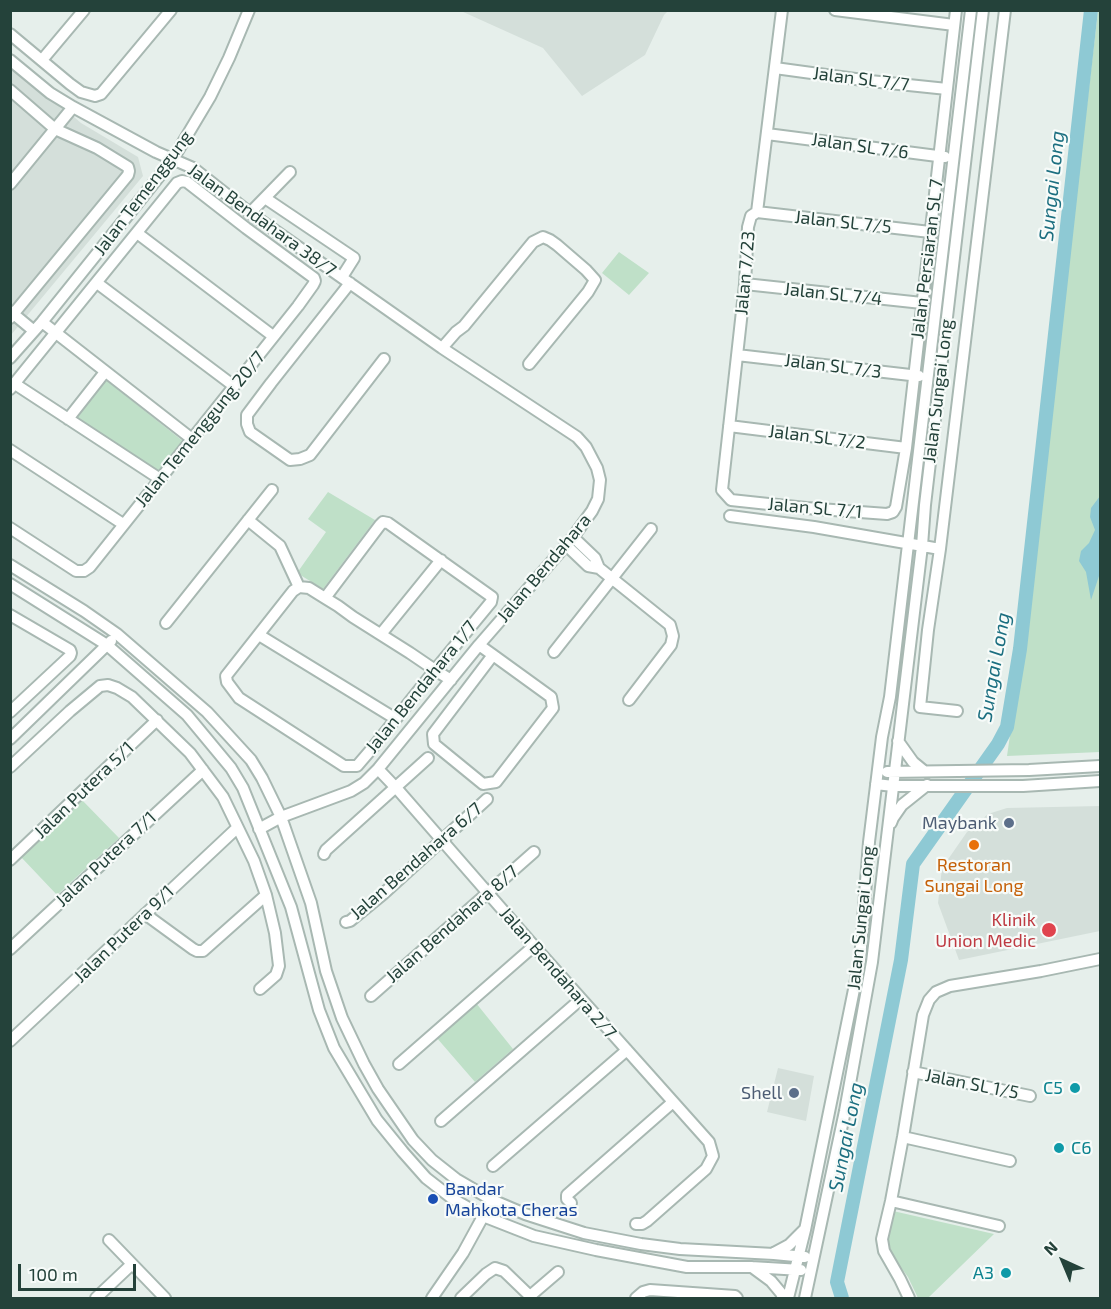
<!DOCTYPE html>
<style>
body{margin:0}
#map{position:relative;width:1111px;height:1309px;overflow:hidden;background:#e6efeb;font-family:"Exo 2",sans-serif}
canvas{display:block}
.frame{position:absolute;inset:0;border:12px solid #24423a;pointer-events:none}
.north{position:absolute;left:1033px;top:1231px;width:60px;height:60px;-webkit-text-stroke:4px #f7fbf9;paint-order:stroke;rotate:316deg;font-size:16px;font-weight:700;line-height:24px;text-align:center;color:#24423a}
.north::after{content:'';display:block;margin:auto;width:21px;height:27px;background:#24423a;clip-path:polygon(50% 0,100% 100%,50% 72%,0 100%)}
.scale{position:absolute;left:18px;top:1264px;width:118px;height:27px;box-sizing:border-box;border:3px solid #24423a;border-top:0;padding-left:8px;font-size:18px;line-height:21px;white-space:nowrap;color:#24423a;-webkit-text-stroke:4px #f7fbf9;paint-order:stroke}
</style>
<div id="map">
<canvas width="1111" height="1309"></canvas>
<div class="frame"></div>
<div class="north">N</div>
<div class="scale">100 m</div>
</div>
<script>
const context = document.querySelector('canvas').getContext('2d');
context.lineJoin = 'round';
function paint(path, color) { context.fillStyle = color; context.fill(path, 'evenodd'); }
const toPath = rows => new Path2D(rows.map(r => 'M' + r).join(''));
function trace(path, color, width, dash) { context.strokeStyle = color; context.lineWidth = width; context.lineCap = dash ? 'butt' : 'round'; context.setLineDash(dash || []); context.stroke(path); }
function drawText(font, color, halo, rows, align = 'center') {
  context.font = font + ' "Exo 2",sans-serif'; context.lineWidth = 4.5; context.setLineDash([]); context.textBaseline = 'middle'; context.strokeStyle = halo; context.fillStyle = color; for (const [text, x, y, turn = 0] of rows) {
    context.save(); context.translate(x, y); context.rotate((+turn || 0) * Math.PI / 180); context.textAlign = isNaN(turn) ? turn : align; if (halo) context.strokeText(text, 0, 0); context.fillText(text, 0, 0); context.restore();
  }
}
const built = toPath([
 [461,11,668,11,664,15,645,55,582,96,543,48],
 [11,62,81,123,138,157,143,176,11,335],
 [1100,806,1100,931,959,960,938,903,942,868,967,832,988,814,1007,808],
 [778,1068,814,1076,806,1121,767,1112]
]);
const green = toPath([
 [1098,11,1100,11,1100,752,1007,756,1025,631],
 [619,252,649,273,629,295,602,273],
 [106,380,184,442,160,472,77,418],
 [328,492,375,520,323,589,297,573,326,532,308,519],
 [82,800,119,838,57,895,21,857],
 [476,1003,513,1049,475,1082,436,1037],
 [893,1211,994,1234,928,1298,918,1298,908,1277,892,1256,886,1241]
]);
const water = toPath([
 [1100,496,1100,573,1091,600,1086,572,1079,561,1081,551,1089,543,1095,530,1090,517,1091,508]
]);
const river = toPath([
 [842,1298,837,1282,901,960,913,864,998,744,1007,727,1020,649,1091,10]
]);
const minor = toPath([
 [782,10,757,212,751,216,748,227,745,284,722,490,731,500,806,508,887,514,893,512,896,507,906,448,956,10],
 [835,10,954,25],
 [10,34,70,84,81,92,95,96,101,94,171,10],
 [10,60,50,93,73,107,156,152,193,168,250,213,442,348,577,437,586,447,597,468,600,480,598,499,592,511,573,537,479,645,378,769,364,783,351,791,281,817,259,829],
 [42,60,84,10],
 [775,68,870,81,947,89],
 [10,90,55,129,97,148,128,167,129,171,128,175,10,318],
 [767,134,945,157],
 [10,184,73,107],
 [265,198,354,258,342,277],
 [757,212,930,232],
 [250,213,290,172],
 [137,233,273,336],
 [97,283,234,386],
 [350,283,271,383,247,415,247,424,250,432,290,460,300,459,310,455,384,359],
 [745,284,922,303],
 [10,311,34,331],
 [42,322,192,439],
 [442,348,456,332,464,326,533,242,543,237,550,240,557,245,586,270,595,280,588,292,529,364],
 [737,355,919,376],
 [10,358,42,322,173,159,210,97,229,58,249,10],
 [15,384,160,479],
 [10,389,177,183,182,181,187,182,246,228,314,278,315,281,313,285,298,306,90,567,84,571,76,571,10,528],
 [68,419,105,372],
 [729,426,906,448],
 [10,450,123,524],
 [730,516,814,527,940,549],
 [248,520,280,546,299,587],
 [573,537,595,558,599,568,670,625,673,636,671,645,629,700],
 [567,546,588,566,599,568],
 [10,565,84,611,117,634,207,712,251,760,262,778,281,817,311,903,326,971,342,1018,364,1064,378,1089,413,1140,432,1160,456,1179,492,1200,525,1214,584,1233,641,1244,680,1249,774,1254,805,1257],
 [10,584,107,645,187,715,231,768,243,788,291,907,319,1010,334,1048,377,1120,403,1152,426,1178,453,1199,483,1216,534,1236,596,1250,687,1267,751,1267,801,1270],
 [325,598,380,525,383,522,388,523,492,597,491,602,435,670,375,745,357,766,344,766,239,698,227,682,226,676,293,591,299,587,309,588,325,598,338,606,353,617,410,653,435,670,451,680],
 [10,615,70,650,71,653,70,656,10,712],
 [166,623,272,490],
 [381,634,441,560],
 [259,635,396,719],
 [479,645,493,655,551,697,553,708,496,782,483,784,434,744,433,734,493,655],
 [554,652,651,529],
 [957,711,920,707,928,630,940,549,1005,10],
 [10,739,111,641],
 [898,741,913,762,924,771],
 [10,767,70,711,100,686,108,685,117,688,132,697,190,753,223,797,254,861,266,895,275,933,279,966,276,975,260,989],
 [378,769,399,791,534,946,709,1142,713,1156,706,1169,647,1221,642,1224,636,1224],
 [887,772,1029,770,1100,766],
 [876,784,893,786,1023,786,1100,781],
 [891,823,893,818,902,805,927,785],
 [324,854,326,850,428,758],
 [10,860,157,720],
 [145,914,193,949,197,951,203,951,266,895],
 [346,922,350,921,383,894,487,799],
 [10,949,203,770],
 [371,996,534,852],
 [10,1041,237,828],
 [399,1064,534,946],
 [913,1072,1030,1096],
 [441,1121,581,999],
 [903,1137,1010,1161],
 [493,1166,627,1050],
 [891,1201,999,1226],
 [571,1203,567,1199,567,1195,673,1102],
 [109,1240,165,1298],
 [774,1253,789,1245,804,1230],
 [752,1267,771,1281,781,1293,783,1298],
 [530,1296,558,1272],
 [96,1298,132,1264],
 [432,1298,463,1253,492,1200],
 [461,1298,486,1274,495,1268,504,1271,532,1298],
 [636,1298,643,1292,650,1290,735,1296,737,1298],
 [788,1298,805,1230,860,960,869,842,882,737,890,697,971,10],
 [805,1298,845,1111,872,962,922,546,925,505,983,10],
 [909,1298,900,1279,884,1251,882,1239,891,1201,903,1137,923,1015,929,1000,936,992,950,986,1041,971,1100,959]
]);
const markers = [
 [1009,823,6,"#5c6f8a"],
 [974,845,6,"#e8710a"],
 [1049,930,8,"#e0444e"],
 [1075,1088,6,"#0f9aa8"],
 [794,1093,6,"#5c6f8a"],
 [1059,1148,6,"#0f9aa8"],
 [433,1199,6,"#1a4fb4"],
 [1006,1273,6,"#0f9aa8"]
];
const streetNames = [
 ["Jalan SL 7/7",861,79,7],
 ["Jalan SL 7/6",860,146,8],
 ["Jalan Temenggung",143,193,-53],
 ["Jalan Bendahara 38/7",262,220,36],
 ["Jalan SL 7/5",843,222,6],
 ["Jalan Persiaran SL 7",927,259,-83],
 ["Jalan 7/23",745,273,-85],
 ["Jalan SL 7/4",833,294,6],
 ["Jalan SL 7/3",833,366,7],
 ["Jalan Sungai Long",938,391,-83],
 ["Jalan Temenggung 20/7",200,429,-51],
 ["Jalan SL 7/2",817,437,7],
 ["Jalan SL 7/1",815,508,5],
 ["Jalan Bendahara",544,568,-50],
 ["Jalan Bendahara 1/7",421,687,-51],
 ["Jalan Putera 5/1",84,790,-44],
 ["Jalan Putera 7/1",106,859,-43],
 ["Jalan Bendahara 6/7",416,861,-41],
 ["Jalan Sungai Long",861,918,-84],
 ["Jalan Bendahara 8/7",452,924,-41],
 ["Jalan Putera 9/1",124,934,-44],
 ["Jalan Bendahara 2/7",558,973,49],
 ["Jalan SL 1/5",972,1084,11]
];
const serviceNames = [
 ["Maybank",997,823],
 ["Shell",782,1093]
];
const foodNames = [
 ["Restoran",974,865],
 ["Sungai Long",974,886]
];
const healthNames = [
 ["Klinik",1036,920],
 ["Union Medic",1036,941]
];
const cultureNames = [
 ["C5",1063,1088],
 ["C6",1071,1148,"left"],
 ["A3",994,1273]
];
const transitNames = [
 ["Bandar",445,1189],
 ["Mahkota Cheras",445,1210]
];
const waterNames = [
 ["Sungai Long",1052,186,-84],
 ["Sungai Long",994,667,-80],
 ["Sungai Long",846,1137,-79]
];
paint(built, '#d4dfda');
paint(green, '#bfe0c8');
paint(water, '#8ec9d4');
trace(river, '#8ec9d4', 14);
trace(minor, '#a8b8b2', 14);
trace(minor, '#fff', 10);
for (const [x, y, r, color] of markers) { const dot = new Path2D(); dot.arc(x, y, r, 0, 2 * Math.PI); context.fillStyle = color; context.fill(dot); trace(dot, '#f7fbf9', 2); }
drawText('18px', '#24423a', '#f7fbf9', streetNames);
drawText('18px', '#4e5e75', '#f7fbf9', serviceNames, 'right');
drawText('18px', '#c56008', '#f7fbf9', foodNames);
drawText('18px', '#be3a42', '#f7fbf9', healthNames, 'right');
drawText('18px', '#0d838f', '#f7fbf9', cultureNames, 'right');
drawText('18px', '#164399', '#f7fbf9', transitNames, 'left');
drawText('italic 20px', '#1c6f80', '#f7fbf9', waterNames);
</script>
